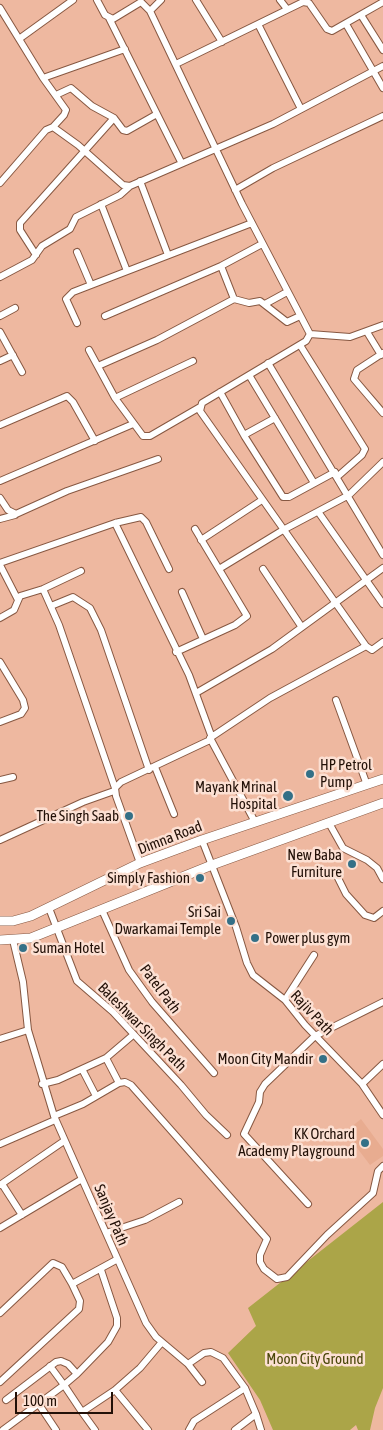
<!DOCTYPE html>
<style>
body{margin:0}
#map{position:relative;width:383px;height:1430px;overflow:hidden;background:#eeb8a0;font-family:"Asap Condensed",sans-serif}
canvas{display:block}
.scale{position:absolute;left:15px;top:1392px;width:98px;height:22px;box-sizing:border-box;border:2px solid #221007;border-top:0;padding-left:6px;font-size:15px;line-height:18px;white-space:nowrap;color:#221007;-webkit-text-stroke:4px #fce0d3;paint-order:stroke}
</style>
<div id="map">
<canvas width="383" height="1430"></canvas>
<div class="scale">100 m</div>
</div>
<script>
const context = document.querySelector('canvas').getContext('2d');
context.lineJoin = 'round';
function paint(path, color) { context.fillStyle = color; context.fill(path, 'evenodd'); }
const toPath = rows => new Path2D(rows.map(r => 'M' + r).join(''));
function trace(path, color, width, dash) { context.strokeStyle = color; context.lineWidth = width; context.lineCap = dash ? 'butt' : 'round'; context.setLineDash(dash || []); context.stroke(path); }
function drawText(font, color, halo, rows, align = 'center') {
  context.font = font + ' "Asap Condensed",sans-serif'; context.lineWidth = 5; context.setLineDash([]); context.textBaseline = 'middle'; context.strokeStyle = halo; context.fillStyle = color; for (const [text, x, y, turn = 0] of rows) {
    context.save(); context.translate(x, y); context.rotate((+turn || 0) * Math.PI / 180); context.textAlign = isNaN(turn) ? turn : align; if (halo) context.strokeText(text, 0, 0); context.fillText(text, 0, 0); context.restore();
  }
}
const built = toPath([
 [361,1119,383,1149,383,1156,370,1165,345,1132]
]);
const green = toPath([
 [383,1202,383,1388,375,1408,370,1430,358,1430,356,1425,350,1430,273,1430,260,1400,228,1353,256,1326,248,1308]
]);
const minor = toPath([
 [97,0,105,15,113,19,141,2,150,11,242,204,310,334,306,341,202,403,200,411,366,646,372,650,383,642],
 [196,0,222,42],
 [280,0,287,9],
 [0,8,43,78,66,110,64,115,53,127],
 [150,11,161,0],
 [361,15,383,50],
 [109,18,181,162],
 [258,24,301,109],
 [346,24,383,88],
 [19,39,73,0],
 [176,64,303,2,309,3,327,29,332,31,383,2],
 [43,78,125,49],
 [56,95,71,88,92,106,114,118,123,130,127,131,157,114],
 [140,181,168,255],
 [0,183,46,130,53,127,78,145,123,185,130,186,273,124,383,66],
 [235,190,273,168,383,116],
 [101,204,127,271],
 [77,252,91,285],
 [36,255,20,230,20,223,114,118],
 [221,266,234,299],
 [0,277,32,260,42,246,70,229,76,217,120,195,130,186],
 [265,304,287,292],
 [0,316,15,308],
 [105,316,221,266,262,244],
 [77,323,66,299,73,292,252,223],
 [0,332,22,372],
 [367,332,381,355],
 [310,334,350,337,383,325],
 [300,345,365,449,362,455,337,477],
 [89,350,115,398,143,436,150,436,200,407],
 [383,353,357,370,354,379,383,413],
 [0,361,13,355],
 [268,363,383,555],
 [98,366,157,340,234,299,249,303,260,301,287,322,300,316],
 [249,375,314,483],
 [220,392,245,437,283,497,289,497,335,472],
 [115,398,193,361],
 [0,425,67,396,73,402,95,441],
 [244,435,275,418],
 [0,481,133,424],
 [0,498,8,510,16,514,67,491,158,459],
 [319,513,383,604],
 [0,519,15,515],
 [115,523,189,675,211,735],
 [201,540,262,500],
 [0,563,115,523,141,517,146,522,169,569],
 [0,565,18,600],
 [219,569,283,530,349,495,383,462],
 [263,569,301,626],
 [43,589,59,625,115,788],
 [182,592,203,639],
 [51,606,73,597,90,608,101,630,149,770],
 [0,618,14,610,20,596,43,589,81,571],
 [176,652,235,625,247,616,195,529],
 [0,662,23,700,25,708,21,714,0,722],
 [196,693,272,649,383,568],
 [336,700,367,785],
 [155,767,174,814],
 [0,780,13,777],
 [255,822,210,738,270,698,366,646],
 [329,823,343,848,367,860,377,868,383,879],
 [0,840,83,802,114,791],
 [202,840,236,927,247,963,253,975,285,1000,305,1025,362,1084,383,1115],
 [140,863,116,796,115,788,121,782,210,740],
 [336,874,346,894,365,915,374,918,383,911],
 [49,908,77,981,113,1012,181,1085,206,1115,227,1135],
 [102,910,129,970,152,1002,214,1073],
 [13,940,23,982,28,1030,54,1116,146,1323,156,1337,188,1364,204,1353,211,1352,223,1358,245,1388,256,1414,261,1430],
 [285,1000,314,955],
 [0,1039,28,1030],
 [82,1069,96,1096],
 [119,1083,106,1058,133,1035],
 [42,1084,58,1080,106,1058],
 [362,1084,383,1064],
 [54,1116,83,1104,119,1083,125,1082,131,1085,267,1239,260,1255,260,1262,264,1269,277,1279,287,1277,327,1235,373,1193,378,1171,383,1166],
 [0,1144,55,1120],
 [2,1184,22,1215],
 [0,1185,64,1141],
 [308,1204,244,1134,259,1102,260,1092,265,1084,315,1036,383,1002],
 [0,1228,82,1179],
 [106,1233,145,1220,179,1202],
 [0,1313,53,1263,62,1267,72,1284,116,1260],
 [188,1364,202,1382],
 [50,1366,64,1385,77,1374],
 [0,1382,79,1309,80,1301,72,1284],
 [115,1390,148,1430],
 [6,1400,56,1362,61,1361,68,1364,77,1374,108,1342,117,1326,117,1318,101,1270],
 [38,1403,56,1430],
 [82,1412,95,1430],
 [3,1430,64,1385,82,1412,115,1390,140,1368,162,1342],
 [189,1430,194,1421,245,1388],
 [235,1430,256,1414]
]);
const tertiary = toPath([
 [0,921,13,921,31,916,140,863,202,840,383,779],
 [0,940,31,938,212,865,383,803]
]);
const markers = [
 [310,774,5,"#347087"],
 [288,796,6,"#347087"],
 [129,816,5,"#347087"],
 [352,864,5,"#347087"],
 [200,878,5,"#347087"],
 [231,921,5,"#347087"],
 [255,938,5,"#347087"],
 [23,948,5,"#347087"],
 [323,1059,5,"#347087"],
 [365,1143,5,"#347087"]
];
const poiNames = [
 ["HP Petrol",320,765,"left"],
 ["Pump",320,782,"left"],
 ["Mayank Mrinal",277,787],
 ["Hospital",277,804],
 ["The Singh Saab",119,816],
 ["New Baba",342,855],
 ["Furniture",342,872],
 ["Simply Fashion",190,878],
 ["Sri Sai",221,912],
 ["Dwarkamai Temple",221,929],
 ["Power plus gym",265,938,"left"],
 ["Suman Hotel",33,948,"left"],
 ["Moon City Mandir",313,1059],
 ["KK Orchard",355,1134],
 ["Academy Playground",355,1151]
];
const streetNames = [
 ["Dimna Road",170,838,-21],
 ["Patel Path",160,989,53],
 ["Rajiv Path",312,1013,47],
 ["Baleshwar Singh Path",142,1027,45],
 ["Sanjay Path",111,1215,67]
];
const parkNames = [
 ["Moon City Ground",315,1359]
];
paint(built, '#e8ac90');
paint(green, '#aba548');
trace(minor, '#875842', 8);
trace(tertiary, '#875842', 10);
trace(minor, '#fff', 6);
trace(tertiary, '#fff', 9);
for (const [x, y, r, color] of markers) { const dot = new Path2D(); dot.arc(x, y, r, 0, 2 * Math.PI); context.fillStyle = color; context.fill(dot); trace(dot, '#fce0d3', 2); }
drawText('15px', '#221007', '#fce0d3', poiNames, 'right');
drawText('15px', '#221007', '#fce0d3', streetNames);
drawText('15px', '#494608', '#fce0d3', parkNames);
</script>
